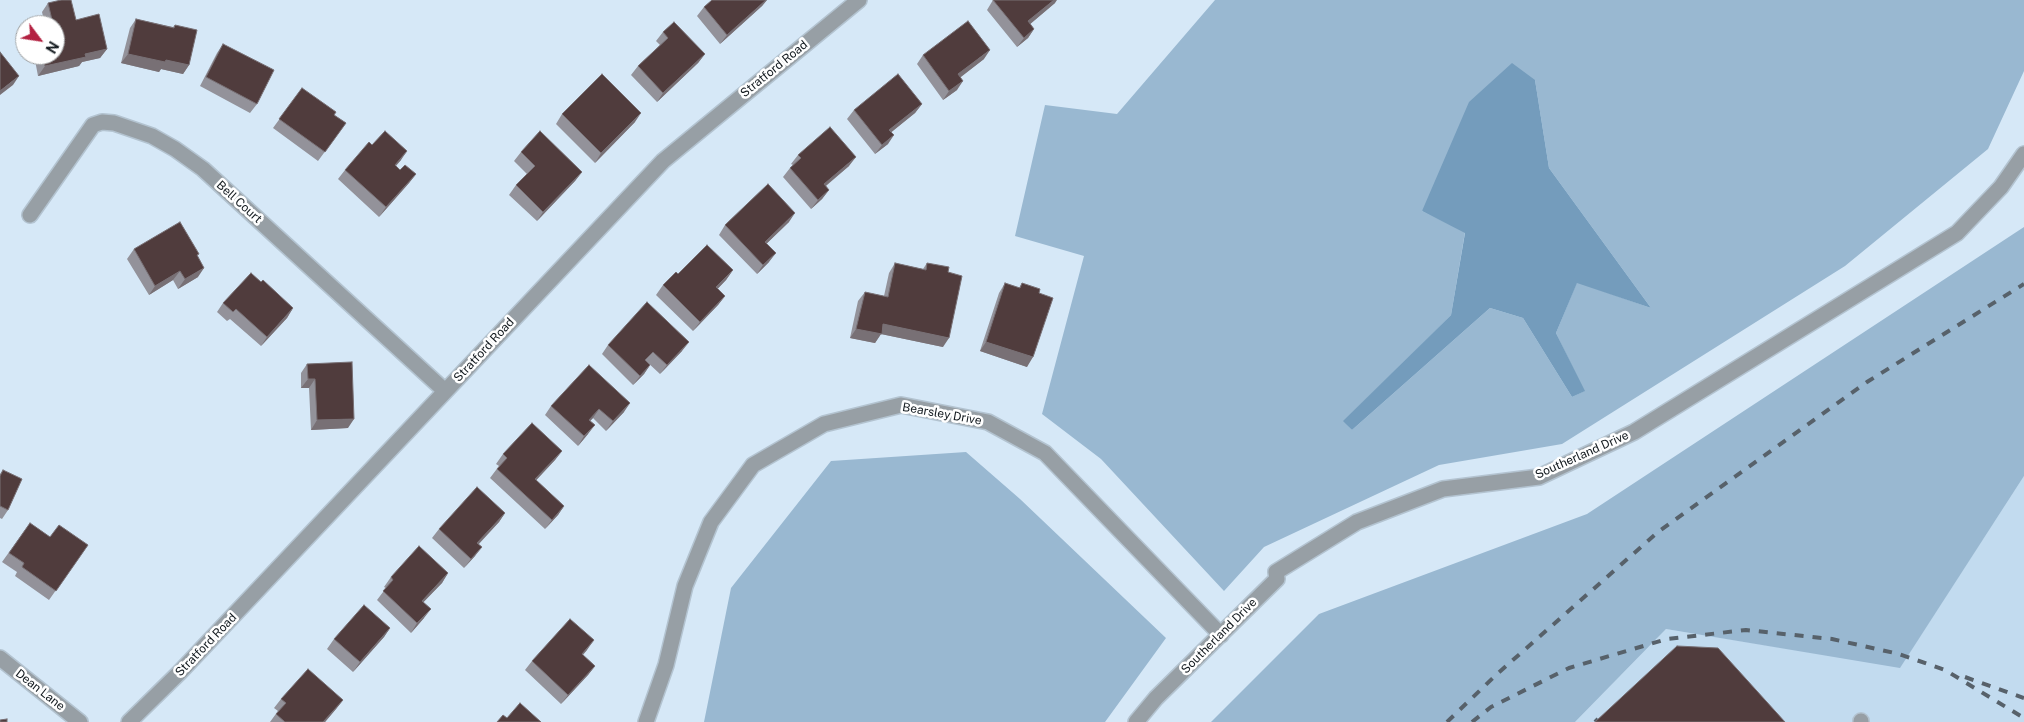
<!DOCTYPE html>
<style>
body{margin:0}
#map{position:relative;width:2024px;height:722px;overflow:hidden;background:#d6e8f7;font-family:"Public Sans",sans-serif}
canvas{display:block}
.north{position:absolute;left:15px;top:15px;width:50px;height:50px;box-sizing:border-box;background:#fff;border:1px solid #a0a3a5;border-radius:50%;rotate:121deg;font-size:14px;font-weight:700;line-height:20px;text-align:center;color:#12191e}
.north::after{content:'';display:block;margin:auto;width:18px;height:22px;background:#b32141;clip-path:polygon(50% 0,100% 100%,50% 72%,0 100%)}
</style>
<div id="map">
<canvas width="2024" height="722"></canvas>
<div class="north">N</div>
</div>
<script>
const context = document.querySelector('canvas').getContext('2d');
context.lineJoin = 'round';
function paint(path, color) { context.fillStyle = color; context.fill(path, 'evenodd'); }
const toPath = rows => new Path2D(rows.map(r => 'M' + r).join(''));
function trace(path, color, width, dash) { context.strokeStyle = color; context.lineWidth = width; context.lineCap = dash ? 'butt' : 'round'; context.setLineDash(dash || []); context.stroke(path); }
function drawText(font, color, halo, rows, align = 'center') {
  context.font = font + ' "Public Sans",sans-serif'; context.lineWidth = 5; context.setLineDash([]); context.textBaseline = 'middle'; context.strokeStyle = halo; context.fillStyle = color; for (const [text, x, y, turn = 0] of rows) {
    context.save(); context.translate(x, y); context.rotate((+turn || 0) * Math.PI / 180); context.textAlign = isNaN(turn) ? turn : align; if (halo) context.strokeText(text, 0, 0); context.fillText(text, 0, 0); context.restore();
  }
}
const built = toPath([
 [2024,476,2024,722,1575,722,1666,629,1900,667]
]);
const green = toPath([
 [1215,0,2024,0,2024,71,1988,149,1845,266,1562,444,1439,465,1264,547,1224,591,1101,459,1042,414,1084,256,1015,236,1045,105,1117,114],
 [1535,80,1549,168,1651,308,1577,282,1556,333,1584,391,1572,397,1523,318,1490,308,1352,430,1344,421,1451,315,1465,232,1422,211],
 [2024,227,2024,476,1900,668,1666,629,1575,722,1211,722,1319,614,1587,514],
 [966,452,1020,499,1166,638,1105,722,704,722,731,588,831,461]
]);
const water = toPath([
 [1512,63,1535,80,1549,168,1651,308,1577,283,1556,333,1585,391,1572,397,1523,318,1490,308,1352,430,1343,421,1451,315,1465,233,1422,211,1469,102]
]);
const minor = toPath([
 [30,215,93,125,102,122,114,123,152,136,175,149,203,169,445,391],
 [0,658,80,722],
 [1861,721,1861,722],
 [129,722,180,672,663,161,859,0],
 [646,722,666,665,685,586,711,522,753,465,824,424,901,405,988,422,1045,453,1221,635],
 [1136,722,1156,698,1277,579,1276,572,1357,522,1443,489,1539,477,1634,432,1957,233,2001,187,2024,154]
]);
const rail = toPath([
 [1965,677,2024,698],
 [1447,722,1496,675,1658,532,1867,382,2024,284],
 [1472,722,1491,707,1569,668,1667,639,1746,630,1832,639,1899,654,1945,670,2024,718],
 [1595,722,1598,719]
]);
const wall = toPath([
 [712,0,767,0,762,6,720,44,697,16,704,7],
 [993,0,1055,3,1030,24,1034,29,1028,38,1017,47,987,10],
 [48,3,76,20,107,49,100,58,82,62,79,66,38,76,34,55,55,55,55,25,45,25,42,12],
 [136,19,173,27,175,25,189,65,183,74,161,69,159,72,121,63,130,28],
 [663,32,705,54,698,63,657,102,631,75,638,66,660,45,656,41],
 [223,44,257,104,250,113,200,86,217,53],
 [923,55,984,59,960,77,957,90,943,100,917,64],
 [302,88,334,115,346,123,318,161,273,128],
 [922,104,915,113,891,132,888,144,875,154,847,119,854,110],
 [562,114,635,122,595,163,556,124],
 [372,145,401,160,396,166,400,170,416,174,409,183,379,217,338,179,345,170],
 [521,152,582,172,575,181,537,221,509,195,516,185,527,174,514,161],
 [798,155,849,166,826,186,829,190,822,199,811,209,783,177,790,168,793,165,791,164],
 [789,222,767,243,769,262,757,274,719,235,725,225],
 [134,249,198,256,198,277,178,289,173,280,149,295,127,259],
 [895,263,923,269,927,263,948,272,943,347,881,334,875,343,850,338,858,301,865,292,884,296,889,273],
 [733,270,726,280,717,289,725,296,718,305,693,331,656,295,663,285,678,274],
 [261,282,293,308,287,318,261,346,230,319,227,321,217,312,223,303],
 [1005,283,1019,288,1022,283,1039,293,1027,367,980,351,999,293],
 [608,345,682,351,660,374,646,361,650,365,644,374,633,385,602,354],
 [307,364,348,428,311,430,309,388,301,388,301,373],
 [589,365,624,412,606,431,593,418,590,421,588,434,578,446,545,415,551,406],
 [562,451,555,460,536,480,564,506,558,515,545,529,490,478,499,466,496,464,503,454],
 [3,470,8,510,2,519,0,518,0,474],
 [505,513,499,522,479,544,475,556,464,568,432,538,439,529],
 [30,523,50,537,88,545,49,600,15,576,17,572,2,562],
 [448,573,442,583,423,602,424,618,411,633,377,600,386,588,384,587,391,577],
 [390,628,384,637,353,672,327,649,334,639],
 [587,650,583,655,595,666,588,675,561,704,525,670,532,661],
 [281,699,343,700,336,709,325,722,270,722,278,711,274,708]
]);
const shadedWall = toPath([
 [766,0,767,0,762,6,720,44,727,35],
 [1054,0,1057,0,1055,3,1022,31,1028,21],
 [1034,29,1028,38,1017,47,1024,38],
 [107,49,100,58,82,62,79,66,38,76,45,66,85,54],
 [990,50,984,59,952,84,958,74],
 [128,54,166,60,189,65,183,74,161,69,159,72,121,63],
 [705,54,698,63,657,102,663,93],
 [19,76,13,85,0,95,0,91],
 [963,81,957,90,943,100,949,91],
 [922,104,915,113,883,139,889,130],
 [641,113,635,122,595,163,601,153],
 [894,135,888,144,875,154,882,145],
 [407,151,401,160,388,174,395,165],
 [856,157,849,166,817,193,824,184],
 [582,172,575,181,537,221,543,212],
 [416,174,409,183,379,217,386,207],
 [829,190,822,199,811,209,818,200],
 [795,213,789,222,759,251,765,242],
 [776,253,769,262,757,274,763,265],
 [204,268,198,277,178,289,185,279],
 [733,270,726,280,710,297,716,287],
 [180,271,173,280,149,295,155,286],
 [725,296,718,305,693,331,700,322],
 [293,308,287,318,261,346,267,337],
 [883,324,949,338,943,347,881,334,875,343,850,338,856,329],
 [689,342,682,351,660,374,667,365],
 [986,342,1033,357,1027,367,980,351],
 [650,365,644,374,633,385,640,376],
 [308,379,315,379,309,388,301,388],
 [630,403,624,412,606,431,613,421],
 [599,409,593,418,582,429,589,420],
 [354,419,348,428,311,430,317,420],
 [595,425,588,434,578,446,584,436],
 [562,451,555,460,529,488,535,479],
 [564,506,558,515,545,529,552,520],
 [505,513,499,522,471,552,477,543],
 [482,547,475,556,464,568,471,559],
 [448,573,442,583,416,610,422,601],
 [431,609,424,618,411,633,417,623],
 [390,628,384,637,353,672,360,662],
 [594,640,587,650,575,663,582,654],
 [595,666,588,675,561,704,568,695],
 [343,700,336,709,325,722,323,722]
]);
const building = toPath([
 [61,0,71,0,76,20,99,14,107,49,85,54,86,57,45,66,42,55,55,55,55,25,49,25,53,24,48,3,61,0],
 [712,0,766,0,727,35,704,7,712,0],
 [993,0,1054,0,1028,21,1034,29,1024,38,993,0],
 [136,19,174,28,175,25,197,30,189,65,166,60,165,62,128,54,136,19],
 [968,21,990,50,958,74,963,81,949,91,923,55,968,21],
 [674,22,705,54,663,93,638,66,668,38,663,32,674,22],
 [223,44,274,70,257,104,206,77,223,44],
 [0,52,19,76,0,91,0,52],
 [602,74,641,113,601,153,562,114,602,74],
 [898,74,922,104,889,130,894,135,882,145,854,110,898,74],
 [302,88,336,112,334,115,346,123,325,152,279,119,302,88],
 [830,127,856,157,824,184,829,190,818,200,790,168,801,158,798,155,830,127],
 [385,131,407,151,395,165,400,170,405,165,416,174,386,207,345,170,369,142,372,145,385,131],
 [540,131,582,172,543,212,516,185,535,166,521,152,540,131],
 [768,184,795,213,765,242,776,253,763,265,725,225,768,184],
 [180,222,199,254,197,255,204,268,185,279,180,271,155,286,134,249,180,222],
 [707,245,733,270,716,287,725,296,700,322,663,285,676,272,678,274,707,245],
 [895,263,926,270,927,263,949,267,948,272,962,276,949,338,883,324,882,334,856,329,865,292,888,297,895,263],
 [251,273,261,282,263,280,293,308,267,337,236,309,233,312,223,303,251,273],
 [1005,283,1020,288,1022,283,1040,289,1039,293,1053,298,1033,357,986,342,1005,283],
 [647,302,689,342,667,365,653,352,645,360,650,365,640,376,608,345,647,302],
 [352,362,354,419,317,420,315,379,308,379,307,364,352,362],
 [589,365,630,403,613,421,599,409,589,420,595,425,584,436,551,406,589,365],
 [532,423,562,451,535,479,564,506,552,520,497,469,507,458,503,454,532,423],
 [3,470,22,479,8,510,0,506,0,476,3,470],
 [477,487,505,513,477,543,482,547,471,559,439,529,477,487],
 [30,523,50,537,59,525,88,545,56,591,22,567,24,563,9,553,30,523],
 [419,546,448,573,422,601,431,609,417,623,383,591,393,580,391,577,419,546],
 [364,605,390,628,360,662,334,639,364,605],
 [570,619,594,640,582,654,595,666,568,695,532,661,570,619],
 [1677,646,1718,648,1785,722,1595,722,1677,646],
 [308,669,343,700,323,722,285,722,276,714,286,703,281,699,308,669],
 [520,703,541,722,497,722,503,715,507,718,520,703],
 [7,719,7,722,0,722,0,720,7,719]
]);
const streetNames = [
 ["Stratford Road",774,69,-39],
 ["Bell Court",239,202,42],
 ["Stratford Road",484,350,-47],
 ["Bearsley Drive",942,414,10],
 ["Southerland Drive",1582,455,-24],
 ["Southerland Drive",1219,636,-45],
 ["Stratford Road",206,645,-46],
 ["Dean Lane",40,690,38]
];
paint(built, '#c2dbef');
paint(green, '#99b8d1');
paint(water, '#749cbc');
trace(minor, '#b3c3d0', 18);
trace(minor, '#979fa5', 15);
trace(rail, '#57616a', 4, [9, 9]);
paint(wall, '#93929a');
paint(shadedWall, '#787075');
paint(building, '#503c3d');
trace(building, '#787075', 1);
drawText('12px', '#12191e', '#fff', streetNames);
</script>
